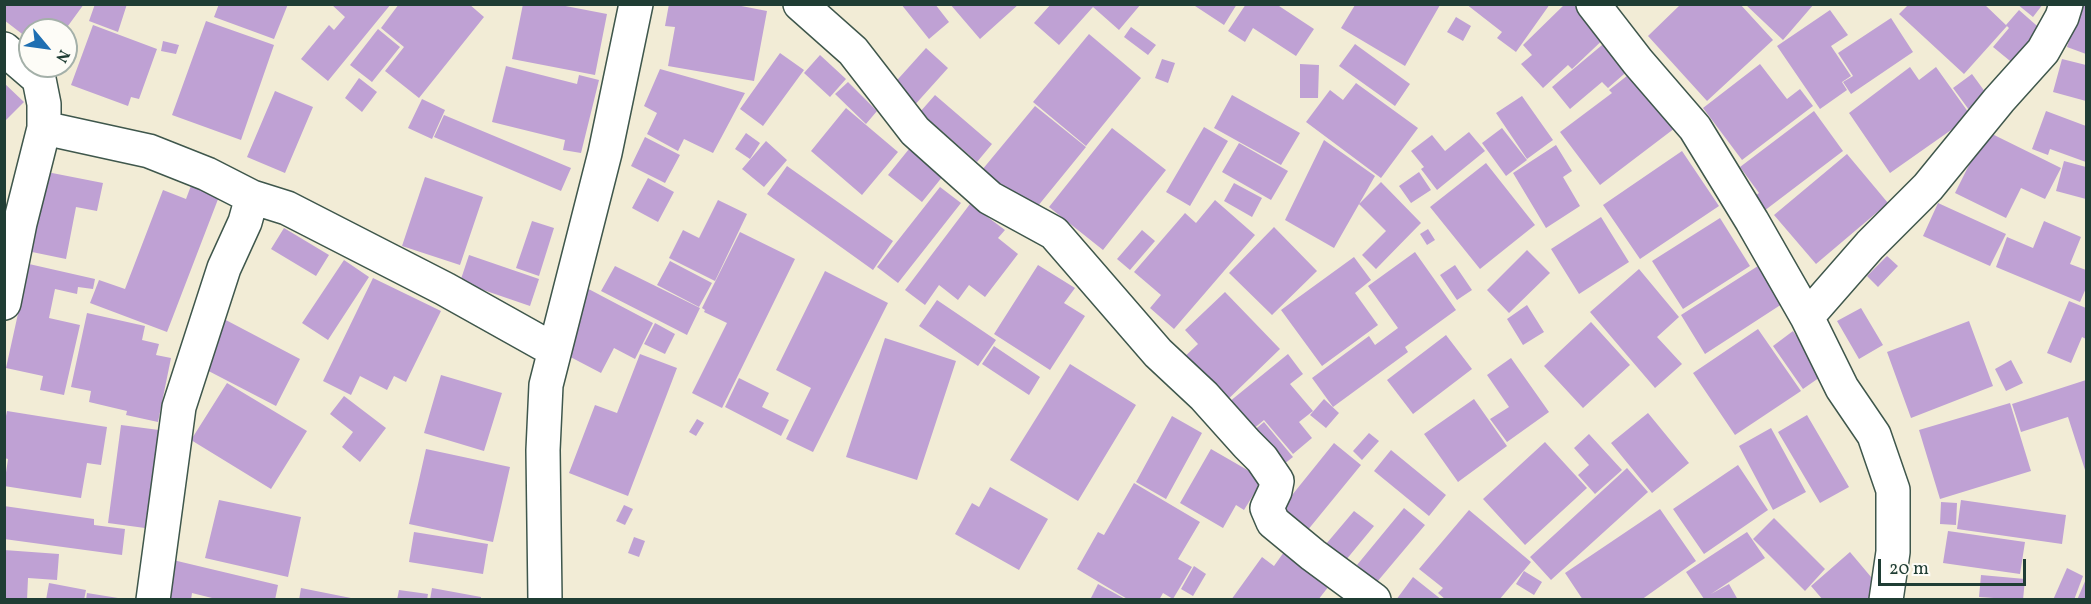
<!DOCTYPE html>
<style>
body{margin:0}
#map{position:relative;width:2091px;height:604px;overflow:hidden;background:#f2ecd6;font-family:Vollkorn,serif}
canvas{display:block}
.frame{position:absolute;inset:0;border:6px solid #1f3d34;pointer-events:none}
.north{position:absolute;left:18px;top:18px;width:60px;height:60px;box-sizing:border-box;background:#fdfcf7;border:2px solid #a4b0a9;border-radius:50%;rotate:119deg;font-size:16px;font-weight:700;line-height:24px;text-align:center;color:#1f3d34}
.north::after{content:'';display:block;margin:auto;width:21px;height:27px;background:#1f6fb2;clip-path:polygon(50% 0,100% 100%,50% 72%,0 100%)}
.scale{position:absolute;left:1878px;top:559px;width:148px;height:27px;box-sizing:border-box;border:3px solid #1f3d34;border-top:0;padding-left:8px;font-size:18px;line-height:21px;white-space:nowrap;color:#1f3d34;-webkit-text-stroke:4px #fdfcf7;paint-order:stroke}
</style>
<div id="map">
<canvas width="2091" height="604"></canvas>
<div class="frame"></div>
<div class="north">N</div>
<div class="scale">20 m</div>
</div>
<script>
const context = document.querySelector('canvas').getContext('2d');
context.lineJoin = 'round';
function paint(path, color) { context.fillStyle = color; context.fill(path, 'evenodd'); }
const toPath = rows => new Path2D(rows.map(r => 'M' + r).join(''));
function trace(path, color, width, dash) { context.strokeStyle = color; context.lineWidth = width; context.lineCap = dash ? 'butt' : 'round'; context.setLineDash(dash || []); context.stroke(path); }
const building = toPath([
 [4,4,84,4,65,30,30,30,30,40,4,20],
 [95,4,127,4,118,32,89,21],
 [219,4,288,4,274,39,214,17],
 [331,4,391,4,328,81,301,59,329,25,334,30,345,17],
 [399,4,469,4,484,17,419,98,385,71,404,47,381,28],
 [523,4,555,4,607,14,595,75,512,59],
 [669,4,731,4,767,11,754,81,668,66,675,27,665,26],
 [901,4,935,4,949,22,929,39],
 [950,4,1019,4,980,39],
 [1051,4,1141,4,1119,30,1093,7,1059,45,1034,23],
 [1192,4,1237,4,1224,25],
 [1246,4,1276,4,1314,29,1296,56,1253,28,1245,42,1228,31],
 [1466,4,1550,4,1516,52,1497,38,1502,32],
 [1565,4,1582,4,1609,34,1572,69,1568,65,1543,88,1521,64,1532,55,1523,45],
 [1681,4,1740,4,1773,40,1707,101,1648,36],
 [1745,4,1814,4,1783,40],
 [1909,4,1984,4,2007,26,1964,74,1899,14],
 [2017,4,2043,4,2033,17],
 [2081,4,2086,4,2086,54,2067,47],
 [1355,5,1440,5,1405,66,1341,28],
 [1830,10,1848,35,1831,46,1851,76,1842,82,1847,90,1820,109,1777,46],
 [2019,10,2044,32,2015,65,1993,47,2009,28,2006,25],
 [1456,17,1471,26,1463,41,1447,32],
 [1891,18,1913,52,1851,94,1843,82,1853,76,1838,53],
 [206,21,274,45,241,140,172,115],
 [93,25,157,49,139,99,131,97,128,106,71,85],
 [1131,27,1156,45,1148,55,1124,37],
 [378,29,400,47,372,82,350,65],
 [1089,34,1141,78,1086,146,1033,102],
 [1608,40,1631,68,1608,88,1602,82,1570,109,1552,87],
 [163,41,179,45,176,54,161,51],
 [1355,44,1410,84,1395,106,1339,66],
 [926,48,948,68,912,108,890,88],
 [780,53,804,70,763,126,740,109],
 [820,55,846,79,830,97,804,73],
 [1162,59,1175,63,1168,83,1155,78],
 [2062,59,2086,65,2086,101,2053,92],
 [1300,64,1319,65,1318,98,1300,98],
 [1760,64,1787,99,1800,89,1813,106,1742,160,1703,108],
 [506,66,577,84,579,75,599,80,581,153,563,150,565,140,492,122],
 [1910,67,1919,80,1936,67,1971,116,1890,173,1849,113],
 [660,69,745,93,713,153,684,139,678,151,647,134,657,113,644,106],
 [1632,72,1675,128,1600,185,1560,132,1612,93,1609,90],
 [1972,74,1991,100,1972,114,1953,88],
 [359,78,377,92,362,112,345,98],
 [848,82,877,111,866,124,835,94],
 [4,83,24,102,4,122],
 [1356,83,1418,128,1381,178,1306,122,1330,90,1343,100],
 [275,91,313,107,285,173,247,157],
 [935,95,992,144,977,162,920,112],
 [1232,95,1300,133,1281,165,1214,128],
 [1522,96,1553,140,1527,159,1496,113],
 [422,99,445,110,432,139,408,128],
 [1035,106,1086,147,1033,212,982,170],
 [846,108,898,152,862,195,811,151],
 [1814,111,1843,151,1764,211,1754,197,1759,193,1740,167],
 [2046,111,2086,126,2086,162,2050,149,2048,155,2032,149],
 [444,115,571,168,561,191,434,137],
 [1204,127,1228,141,1190,206,1166,192],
 [1112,128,1166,170,1103,250,1049,207],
 [1502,128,1527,160,1506,176,1482,143],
 [1986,131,2061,168,2045,199,2021,188,2006,218,1955,193],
 [1469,132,1485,151,1437,190,1421,169,1424,167,1411,151,1432,135,1445,151],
 [746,133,760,143,750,159,735,149],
 [645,137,680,155,665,183,631,166],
 [1324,140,1375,176,1334,248,1285,220],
 [766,141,787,160,764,187,742,169],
 [1239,143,1288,171,1271,200,1222,172],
 [1556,145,1572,171,1563,177,1580,206,1546,228,1513,173],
 [909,149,943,176,922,202,888,175],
 [1682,151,1719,206,1640,259,1603,205],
 [1847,154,1888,203,1816,264,1774,215],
 [2064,161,2086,167,2086,199,2056,191],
 [1486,163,1535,225,1480,269,1430,207],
 [787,166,893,241,873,270,767,194],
 [47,172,103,183,97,211,76,207,66,259,32,252],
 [1419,172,1431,190,1411,203,1399,186],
 [425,177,483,197,460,265,402,246],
 [648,178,674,192,658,222,632,208],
 [1381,182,1421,223,1376,269,1362,255,1386,231,1359,204],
 [192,183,220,194,167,332,90,303,99,280,125,289,163,190,186,199],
 [1234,183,1262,198,1252,217,1224,201],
 [940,187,961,203,898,283,877,267],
 [718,200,747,214,715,281,669,258,683,230,699,238],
 [1215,200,1255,235,1174,329,1150,308,1161,295,1134,272,1185,213,1196,223],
 [1938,203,2006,234,1990,266,1923,236],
 [970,204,1005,230,998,238,1018,254,985,297,969,285,958,300,939,285,925,305,905,290],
 [1601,217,1629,262,1579,294,1551,249],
 [1720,218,1750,266,1683,309,1652,261],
 [532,221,554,228,539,276,516,268],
 [2044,221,2081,237,2070,264,2086,270,2086,288,2080,302,1996,267,2007,237,2033,248],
 [1274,227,1317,271,1272,315,1229,273],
 [284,228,329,255,316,276,271,249],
 [1428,229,1435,240,1427,245,1420,234],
 [1142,230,1155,241,1130,270,1117,259],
 [740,232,795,259,722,408,692,393,727,323,704,312,705,310,702,308],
 [1527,250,1550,273,1509,313,1487,290],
 [1415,252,1456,310,1405,347,1408,352,1333,407,1312,378,1369,336,1375,345,1398,328,1368,286],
 [469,255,539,279,530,306,460,282],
 [1887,256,1898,266,1878,287,1867,276],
 [1354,257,1371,280,1355,293,1378,325,1322,366,1281,310],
 [344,260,369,277,328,340,302,323],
 [670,261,712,283,699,307,657,285],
 [29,264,95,279,93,289,78,287,77,294,55,289,49,318,80,325,64,395,40,390,43,376,6,368],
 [1038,265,1075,288,1064,303,1085,316,1050,370,994,334],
 [1455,265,1472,290,1457,300,1440,275],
 [615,266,700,308,687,335,601,291],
 [1758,266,1782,304,1705,354,1681,315],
 [1639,269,1679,317,1657,337,1682,364,1655,388,1590,312],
 [825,271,888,303,813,452,786,439,811,388,776,370],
 [373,278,441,311,406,382,394,376,387,390,360,376,351,395,323,381],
 [581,285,653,323,635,359,614,348,601,373,557,350],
 [1225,292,1280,349,1220,407,1178,363,1198,344,1185,330],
 [937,300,996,340,978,366,919,326],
 [2069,301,2086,308,2086,339,2082,337,2071,363,2047,353],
 [1527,305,1544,332,1523,345,1507,319],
 [1861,308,1883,345,1859,359,1837,321],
 [87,313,145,326,142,340,159,344,156,355,171,358,158,422,126,415,127,411,89,402,91,391,71,387],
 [222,318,300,359,276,406,197,365],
 [1969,321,1993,386,1911,418,1887,352],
 [1591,322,1630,365,1583,408,1544,366],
 [655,323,675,334,665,354,644,344],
 [1758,329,1801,391,1735,435,1693,373],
 [1793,331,1823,375,1803,389,1773,346],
 [1446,335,1472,369,1413,414,1387,380],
 [885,338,956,361,917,480,846,457],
 [994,346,1040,377,1029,395,982,364],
 [640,354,677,368,628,496,569,473,595,405,617,413],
 [1288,354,1303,374,1290,384,1313,411,1299,422,1312,438,1293,454,1264,420,1252,430,1229,402],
 [1511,358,1549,412,1507,442,1490,419,1509,407,1487,375],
 [2011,360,2023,383,2006,391,1995,369],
 [1070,364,1136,405,1078,501,1010,460],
 [441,375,502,393,484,451,424,433],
 [739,378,769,393,762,407,789,420,781,436,725,407],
 [2086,380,2086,473,2068,417,2021,432,2012,404],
 [227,383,307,431,271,489,191,440],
 [344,396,386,428,360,462,342,447,353,432,330,414],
 [1324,399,1339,413,1326,428,1310,415],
 [1474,399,1507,446,1458,482,1424,434],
 [2010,403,2031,471,1940,499,1919,430],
 [7,411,107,427,101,465,87,463,81,498,4,486,8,459,4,458,4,426],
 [1648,413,1689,463,1652,493,1611,443],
 [1807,415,1849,487,1820,503,1778,432],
 [1172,416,1202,433,1166,499,1136,482],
 [697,419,704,423,696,436,689,432],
 [1264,422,1293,457,1279,468,1246,437],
 [121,425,159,430,145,528,108,523],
 [1771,428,1806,492,1773,510,1739,446],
 [1369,433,1379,441,1362,460,1353,451],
 [1589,434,1622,470,1595,494,1578,475,1589,465,1574,448],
 [1545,442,1587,488,1525,545,1483,499],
 [1334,443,1361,465,1307,531,1280,510],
 [426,449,510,467,493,542,409,524],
 [1211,449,1263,479,1244,510,1236,505,1223,528,1180,503],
 [1391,450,1446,495,1429,516,1374,471],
 [1738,465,1768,510,1704,554,1673,509],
 [1627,468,1648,492,1551,580,1530,557],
 [1134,483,1200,522,1178,559,1192,567,1173,599,1163,593,1159,600,1129,600,1077,569,1098,532,1104,535],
 [990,487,1048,519,1019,570,955,534,972,503,979,507],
 [219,500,301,517,288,577,205,558],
 [1961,500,2066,515,2062,544,1957,529],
 [1941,502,1957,503,1956,525,1940,524],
 [624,505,633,509,625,525,616,521],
 [4,506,94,519,94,525,125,529,122,555,4,539],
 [1404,508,1425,525,1377,582,1357,565],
 [1660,509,1696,561,1641,600,1583,600,1565,573],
 [1469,510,1531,562,1499,600,1446,600,1438,593,1443,588,1419,569],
 [1354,511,1374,526,1341,566,1321,550],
 [1774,518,1825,569,1805,591,1753,539],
 [1948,531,2025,542,2020,574,1943,563],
 [414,532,488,544,483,574,409,562],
 [1747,532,1765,558,1711,594,1729,584,1738,600,1704,599,1686,572],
 [634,537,645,541,639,557,628,553],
 [4,550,59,554,57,580,28,578,27,600,4,600],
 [1284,552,1329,586,1318,600,1231,600,1262,557,1274,566],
 [1850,552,1882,590,1871,600,1823,600,1811,586],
 [173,560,278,585,275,600,220,600,192,593,191,600,164,598],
 [1194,566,1206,574,1193,596,1181,589],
 [2067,568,2083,576,2074,600,2053,600],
 [1524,571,1542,582,1534,595,1516,584],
 [1981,575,2025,579,2023,600,1979,597],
 [1413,577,1442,600,1396,600],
 [2086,579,2086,600,2077,600],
 [49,583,86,590,84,600,46,600],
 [1098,584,1127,600,1090,600],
 [301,588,351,598,351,600,299,600],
 [432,588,481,597,481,600,430,600],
 [399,590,428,594,427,600,397,600],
 [87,593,118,598,118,600,86,600]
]);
const minor = toPath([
 [800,4,853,51,915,131,990,198,1054,233,1158,353,1204,396,1247,444,1262,459,1277,481,1275,491,1267,508,1273,522,1313,555,1374,600],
 [1593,4,1638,62,1695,128,1752,221,1807,317,1842,388,1874,435,1893,490,1893,552,1886,600],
 [4,49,39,79,44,104,44,128,20,223,4,303],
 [44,128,149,151,207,174,252,197,245,222,224,268,179,407,153,600],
 [252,197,287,208,445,289,554,350],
 [1807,317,1870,245,1928,187,1999,100,2043,51,2062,17,2066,4],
 [545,600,543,450,546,385,605,153,636,4]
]);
paint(building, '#bfa1d4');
trace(minor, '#3f574c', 36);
trace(minor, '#fff', 33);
</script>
